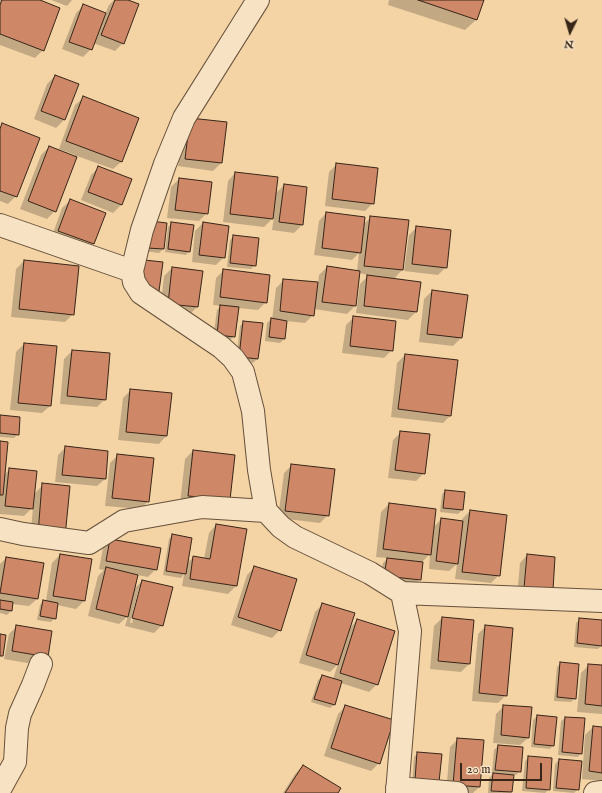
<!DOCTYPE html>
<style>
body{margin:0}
#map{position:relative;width:602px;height:793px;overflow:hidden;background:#f4d3a5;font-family:"IM FELL English",serif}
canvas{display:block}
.north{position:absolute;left:550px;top:12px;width:40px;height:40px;-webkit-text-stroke:3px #f8e2c4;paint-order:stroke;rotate:185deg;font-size:11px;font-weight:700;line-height:16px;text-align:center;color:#372618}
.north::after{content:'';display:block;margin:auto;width:14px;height:18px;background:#372618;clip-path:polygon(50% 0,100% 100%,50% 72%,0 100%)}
.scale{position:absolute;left:460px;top:763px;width:82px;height:18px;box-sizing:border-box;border:2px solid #372618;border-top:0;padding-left:5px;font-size:12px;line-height:14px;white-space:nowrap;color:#372618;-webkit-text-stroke:3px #f8e2c4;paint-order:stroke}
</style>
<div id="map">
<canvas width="602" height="793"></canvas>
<div class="north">N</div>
<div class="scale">20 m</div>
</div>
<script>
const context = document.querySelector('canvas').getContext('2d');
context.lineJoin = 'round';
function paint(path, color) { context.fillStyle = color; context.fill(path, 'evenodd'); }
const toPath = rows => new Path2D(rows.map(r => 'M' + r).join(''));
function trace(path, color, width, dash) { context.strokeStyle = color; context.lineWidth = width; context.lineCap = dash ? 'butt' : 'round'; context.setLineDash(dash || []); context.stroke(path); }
const shadow = toPath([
 [0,0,37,0,43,50,35,58,0,45],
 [51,0,72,0,67,6],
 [114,0,125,0,123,43,115,51,93,43,91,49,83,57,62,49,76,13,84,5,105,14,109,5],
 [389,0,483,0,477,19,465,30,388,5],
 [55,76,77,85,64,120,56,128,34,119,47,84],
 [83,98,121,162,113,169,77,156,55,211,47,219,20,209,41,155,49,147,74,157,75,155,59,149,75,105],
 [2,124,16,196,8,204,0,201,0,127],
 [183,127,221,163,213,171,178,166],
 [337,164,373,203,365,211,325,206,329,172],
 [99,167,130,179,121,205,113,213,81,200,91,175],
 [235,173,275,194,284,185,302,225,294,233,272,230,274,217,264,227,223,222,228,181],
 [179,179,207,213,199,221,167,218,171,187],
 [70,201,105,214,93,244,85,252,51,239,62,208],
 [326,213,363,225,371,217,408,221,402,270,393,280,416,312,408,320,356,313,360,284,369,275,358,273,355,306,347,314,314,309,313,315,305,323,286,321,284,339,280,343,265,341,267,323,271,319,272,320,276,288,284,280,318,284,319,275,327,267,357,271,359,253,352,260,314,255,319,221],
 [172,223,189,251,186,255,165,252,168,227],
 [203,223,224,257,216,265,192,262,195,231],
 [166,224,163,249,159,253,144,251],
 [417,227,446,267,438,275,404,271,409,235],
 [234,236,255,265,251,269,227,267,230,240],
 [24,261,73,314,65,322,11,317,16,269],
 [172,268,202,271,197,307,189,315,160,312,164,276],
 [224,270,266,302,258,310,238,308,234,336,230,340,213,338,217,310,221,306,213,305,216,278],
 [432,291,461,338,453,346,419,342,424,299],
 [354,317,392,350,384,358,342,353,346,325],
 [244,322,257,359,253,363,236,361,240,326],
 [24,344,50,406,42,413,10,410,16,352],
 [72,351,105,399,97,407,60,404,64,359],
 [405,355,451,415,443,423,391,417,397,363],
 [131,390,166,436,159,444,118,440,123,398],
 [0,416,18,434,14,438,0,437],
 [401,432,424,473,416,481,388,478,393,440],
 [0,442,4,475,10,469,34,494,43,485,69,487,30,542,33,507,24,516,0,514],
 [66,447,105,479,97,486,55,482,58,455],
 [193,451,229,500,180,504,185,459],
 [118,455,148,501,141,509,105,506,110,463],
 [292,465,328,515,320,523,278,518,284,473],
 [445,491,462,510,458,514,440,512,442,494],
 [389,504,433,528,441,519,462,522,462,519,470,511,499,575,491,583,455,579,457,564,449,571,429,569,430,554,422,562,420,579,416,583,381,579,383,563,388,558,376,557,381,512],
 [216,525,245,529,236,586,228,594,182,586,184,574,181,578,163,575,169,539,172,535,186,564,194,557,204,559,209,533],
 [111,540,156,569,148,577,137,575,134,589,142,581,162,625,154,633,125,626,128,616,119,624,88,616,98,576,104,570,99,569,103,548],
 [139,588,141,588,132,623,130,623],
 [60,555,84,601,76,609,57,605,55,618,51,622,37,620,40,605,43,601,46,601,52,563],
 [527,555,554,557,517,596,520,563],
 [6,558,37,599,29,606,12,604,11,611,7,615,0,613,0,564],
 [255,567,280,630,272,638,231,625,247,575],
 [323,604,349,629,357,620,377,684,369,692,341,683,334,705,330,708,311,702,318,680,322,676,333,679,338,664,330,672,299,663,315,612],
 [442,618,469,664,461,672,430,669,434,626],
 [580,619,602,621,602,645,598,649,574,647,576,623],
 [17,626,51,632,39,665,4,659,9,634],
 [486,626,506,695,498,703,472,701,478,634],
 [561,663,575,698,571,702,554,701,557,667],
 [589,665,602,666,602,714,577,712,581,673],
 [346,706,379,763,371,771,324,756,338,714],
 [504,706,528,738,520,745,493,743,496,714],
 [537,716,553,745,550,749,531,747,533,720],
 [565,718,581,753,578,757,558,755,561,721],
 [593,727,602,728,602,781,582,779,585,735],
 [458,739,479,787,473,793,446,793,450,747],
 [498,746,520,771,516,775,513,775,511,792,510,793,488,793,489,778,494,773,492,773,494,750],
 [418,753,435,786,412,784,414,757],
 [529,757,549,789,545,793,522,791,525,761],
 [559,760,578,789,574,793,553,791,555,764],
 [303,766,336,793,283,793,295,774]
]);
const building = toPath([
 [2,0,40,0,60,8,44,51,0,34,0,5,2,0],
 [115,0,128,0,139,4,124,44,101,35,115,0],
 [418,0,484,0,477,20,418,0],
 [83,4,106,13,92,50,69,42,83,4],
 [55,75,79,84,65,120,41,111,55,75],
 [83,96,139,118,122,162,66,141,83,96],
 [190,118,227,122,222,163,185,159,190,118],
 [2,123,40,138,17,197,0,191,0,129,2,123],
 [49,146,77,157,56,212,28,201,49,146],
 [336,163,378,168,374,204,332,199,336,163],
 [98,166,132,179,122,205,88,192,98,166],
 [235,172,278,177,273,219,230,214,235,172],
 [179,178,212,182,208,214,175,210,179,178],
 [284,184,307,187,303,225,279,222,284,184],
 [70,199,106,213,94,244,58,231,70,199],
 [326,212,365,217,361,253,322,248,326,212],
 [370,216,409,220,403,270,364,266,370,216],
 [150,221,167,223,164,249,147,248,150,221],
 [171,222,194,225,190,252,168,249,171,222],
 [203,222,229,226,225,258,199,255,203,222],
 [416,226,451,230,447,268,412,264,416,226],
 [233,235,259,238,256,266,230,263,233,235],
 [24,260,79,266,74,315,19,309,24,260],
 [144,260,163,262,159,291,140,289,144,260],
 [327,266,360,271,356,306,322,302,327,266],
 [172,267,203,271,198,307,168,304,172,267],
 [223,269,270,275,267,303,220,297,223,269],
 [367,275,421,282,417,312,364,306,367,275],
 [283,279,318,282,314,316,280,311,283,279],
 [432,290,468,295,462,338,427,334,432,290],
 [220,305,239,307,235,337,217,335,220,305],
 [353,316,396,321,393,351,350,346,353,316],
 [271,318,287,321,285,339,269,337,271,318],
 [243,321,263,323,258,359,239,357,243,321],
 [24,343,57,346,51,406,18,403,24,343],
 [72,350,110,353,106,400,67,396,72,350],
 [405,354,458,360,451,416,398,409,405,354],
 [130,389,172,393,167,436,126,432,130,389],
 [0,415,20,417,19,435,0,433,0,415],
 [400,431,430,434,425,474,395,470,400,431],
 [0,441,8,442,3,495,0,495,0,441],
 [65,446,108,451,106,479,62,475,65,446],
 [193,450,235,455,230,500,188,496,193,450],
 [117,454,154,458,149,502,112,498,117,454],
 [291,464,335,469,329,516,285,511,291,464],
 [9,468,37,471,33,509,5,506,9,468],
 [42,483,70,486,65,537,38,534,42,483],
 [445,490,465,492,463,510,443,508,445,490],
 [389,503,436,509,431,555,383,549,389,503],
 [470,510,507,515,500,576,462,572,470,510],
 [441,518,463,521,458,564,436,561,441,518],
 [216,524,247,529,237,586,190,579,193,556,210,559,216,524],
 [172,534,192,538,186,574,166,571,172,534],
 [110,539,161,548,157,570,106,561,110,539],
 [60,554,92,559,85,601,53,596,60,554],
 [527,554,555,557,553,590,524,588,527,554],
 [6,557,44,563,38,599,0,593,6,557],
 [387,558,423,562,421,580,384,576,387,558],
 [254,566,297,579,281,631,238,617,254,566],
 [106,567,138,575,128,617,96,609,106,567],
 [142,580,173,587,163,626,132,618,142,580],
 [0,600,13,602,12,611,0,609,0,600],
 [43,600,58,603,56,619,40,616,43,600],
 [322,603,355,613,338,665,306,655,322,603],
 [442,617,474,620,470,664,438,661,442,617],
 [579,618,602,620,602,646,577,643,579,618],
 [357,619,395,631,378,685,340,673,357,619],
 [16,625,52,631,48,657,12,651,16,625],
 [485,625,513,628,507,696,479,693,485,625],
 [0,634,6,635,3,656,0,656,0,634],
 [560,662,579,664,576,699,557,697,560,662],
 [588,664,602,665,602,706,585,704,588,664],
 [322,675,342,681,335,705,314,699,322,675],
 [345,705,394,720,380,764,331,748,345,705],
 [503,705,532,707,529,738,501,735,503,705],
 [537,715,557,717,554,746,534,744,537,715],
 [565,717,585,718,582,754,562,752,565,717],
 [593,726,602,727,602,773,589,771,593,726],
 [457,738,484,740,480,787,453,785,457,738],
 [498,745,523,747,521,772,495,770,498,745],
 [417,752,442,754,439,782,415,780,417,752],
 [528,756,552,758,550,790,526,788,528,756],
 [559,759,582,761,579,790,556,788,559,759],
 [303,765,341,788,338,793,285,793,303,765],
 [493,773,514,775,512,792,491,791,493,773]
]);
const street = toPath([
 [258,0,184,118,165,164,142,230,132,271,134,282,141,293,221,347,233,358,243,372,253,411,259,470,266,511,281,527,295,537,370,573,402,593,410,631,397,793],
 [0,225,132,271],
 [0,529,23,534,89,543,124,521,202,507,266,511],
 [402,593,602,601],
 [397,788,457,793],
 [0,789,15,762,17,728,20,714,33,685,41,664],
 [595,793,602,792]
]);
paint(shadow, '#0003');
paint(building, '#ce8767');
trace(building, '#372618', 1);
trace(street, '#66513b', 24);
trace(street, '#f8e2c4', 22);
</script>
